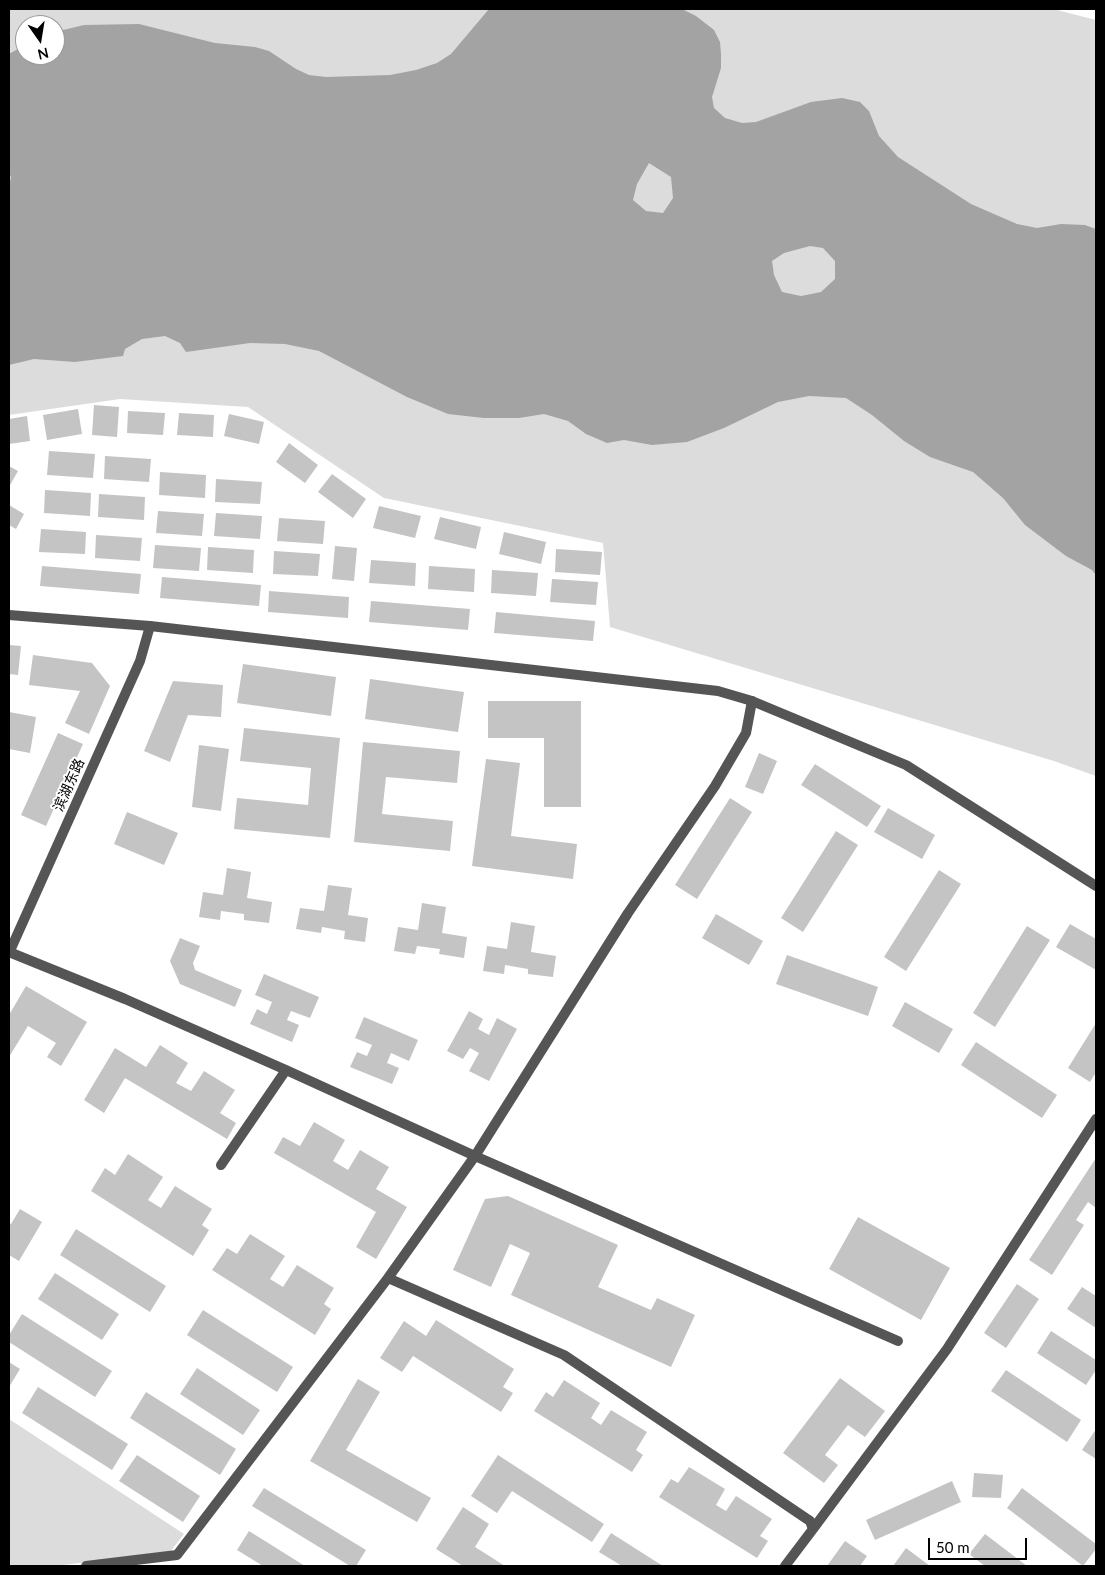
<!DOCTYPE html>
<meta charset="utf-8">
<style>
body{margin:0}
#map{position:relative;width:1105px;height:1575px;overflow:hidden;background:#fff;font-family:Lato,sans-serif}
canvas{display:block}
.frame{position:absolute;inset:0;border:10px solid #000;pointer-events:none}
.north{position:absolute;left:15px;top:15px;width:50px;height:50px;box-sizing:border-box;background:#fff;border:1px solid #999;border-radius:50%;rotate:167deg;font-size:14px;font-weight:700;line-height:20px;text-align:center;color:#000}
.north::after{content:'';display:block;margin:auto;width:18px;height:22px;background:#000;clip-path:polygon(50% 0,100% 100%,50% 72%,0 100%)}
.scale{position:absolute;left:928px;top:1538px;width:99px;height:22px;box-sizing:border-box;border:2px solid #000;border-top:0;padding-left:6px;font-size:15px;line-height:18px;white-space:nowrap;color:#000;-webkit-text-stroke:4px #fff;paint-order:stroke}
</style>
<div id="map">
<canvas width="1105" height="1575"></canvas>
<div class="frame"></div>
<div class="north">N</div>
<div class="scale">50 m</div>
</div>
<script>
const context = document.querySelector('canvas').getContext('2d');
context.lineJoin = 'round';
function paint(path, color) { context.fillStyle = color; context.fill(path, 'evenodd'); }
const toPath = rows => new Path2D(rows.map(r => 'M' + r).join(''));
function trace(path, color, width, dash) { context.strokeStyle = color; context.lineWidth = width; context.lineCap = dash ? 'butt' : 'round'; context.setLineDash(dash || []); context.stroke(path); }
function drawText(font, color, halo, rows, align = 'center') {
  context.font = font + ' Lato,"Noto Sans SC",sans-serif'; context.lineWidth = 4; context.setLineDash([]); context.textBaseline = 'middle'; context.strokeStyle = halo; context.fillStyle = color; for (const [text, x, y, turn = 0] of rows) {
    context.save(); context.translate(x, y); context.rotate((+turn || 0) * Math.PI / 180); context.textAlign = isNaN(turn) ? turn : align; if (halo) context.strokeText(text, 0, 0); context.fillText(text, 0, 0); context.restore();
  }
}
const green = toPath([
 [9,9,1053,9,1096,20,1096,776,1054,761,610,627,603,543,384,498,248,407,120,399,9,415],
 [25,25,55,25,55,55,25,55],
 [9,1419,184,1534,170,1552,55,1566,9,1566]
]);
const water = toPath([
 [489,9,682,9,696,16,714,30,720,42,721,54,721,68,712,97,714,108,725,118,742,123,756,122,811,102,842,98,860,102,869,111,879,136,898,157,971,204,1017,224,1037,228,1061,224,1085,225,1096,229,1096,575,1092,570,1066,556,1025,525,1003,498,973,472,930,457,904,441,872,415,846,398,809,396,778,402,724,428,687,442,652,445,624,440,607,443,586,434,568,421,544,414,519,418,484,418,448,414,407,397,319,351,285,344,250,343,186,352,180,343,165,336,142,339,125,349,123,356,75,362,34,359,9,365,9,185,11,178,9,171,9,54,25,45,25,55,55,55,55,32,84,25,139,24,215,43,255,47,269,51,296,69,309,75,326,77,390,75,416,70,437,63,451,54],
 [649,163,671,177,673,198,663,213,646,211,633,200,637,184],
 [810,246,823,248,835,261,835,279,821,292,801,296,782,292,774,275,772,261,784,253]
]);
const building = toPath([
 [94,405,119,407,117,437,92,435],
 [78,409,82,434,47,440,43,415],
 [128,411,165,413,163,435,127,433],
 [179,413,214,415,213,437,177,435],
 [229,414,264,422,259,444,224,436],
 [27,416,30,441,9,444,9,419],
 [289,443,318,465,305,483,276,462],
 [49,451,95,454,93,478,47,475],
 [105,456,151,459,149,482,104,479],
 [9,466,18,471,9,487],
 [160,472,206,475,205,498,159,495],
 [332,474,366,499,353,518,318,492],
 [216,479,262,482,260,504,215,502],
 [45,490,91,493,90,516,44,513],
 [99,494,145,497,144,520,98,517],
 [9,505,24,514,16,529,9,525],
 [379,506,421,516,415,538,373,528],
 [158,511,204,514,202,536,156,533],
 [216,513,262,516,260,539,214,536],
 [440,517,481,527,476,549,434,539],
 [279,518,325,521,323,544,277,541],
 [41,529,86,532,85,554,39,552],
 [504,532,546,542,541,564,499,554],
 [96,535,142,538,140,561,95,558],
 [155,545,201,548,199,571,153,568],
 [335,546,357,548,354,581,332,579],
 [208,547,254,550,253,573,207,570],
 [556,549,602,552,600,575,555,572],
 [274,551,320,554,318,576,273,574],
 [371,560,416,563,415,586,369,583],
 [42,566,141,574,139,594,40,586],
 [429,566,475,569,474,592,428,589],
 [492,570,538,573,536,596,491,593],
 [162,577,261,585,259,606,160,598],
 [552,579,598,582,596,605,550,602],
 [269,591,349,597,348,618,268,612],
 [371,601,470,609,468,630,369,622],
 [496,612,595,621,593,641,494,633],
 [9,645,21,646,18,675,9,674],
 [33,655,92,663,110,686,89,734,65,723,80,691,29,685],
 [243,664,336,677,331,716,237,703],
 [370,679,464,692,458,732,365,719],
 [173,681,223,685,221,717,188,715,170,762,144,751],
 [488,701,581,701,581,807,544,807,544,738,488,738],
 [9,712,36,717,30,753,9,749],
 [244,728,340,738,330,838,234,829,237,798,308,805,311,768,240,761],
 [58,733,83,744,46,826,21,815],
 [363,742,460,751,457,783,386,777,382,814,453,821,450,851,354,842],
 [199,745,229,749,221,811,192,807],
 [759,753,777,761,763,794,745,787],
 [486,759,520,763,511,836,577,844,573,879,472,866],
 [815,764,881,806,867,827,801,785],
 [730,798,752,812,697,899,675,885],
 [888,808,935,835,922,859,874,832],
 [127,812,178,833,164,865,114,844],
 [836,831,858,845,803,932,781,918],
 [227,868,251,872,247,898,272,902,269,923,244,920,244,914,221,911,220,920,199,917,203,892,223,895],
 [939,870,961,884,906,971,884,957],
 [328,885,352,888,348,915,368,918,365,942,344,939,345,931,322,927,321,933,296,929,300,908,324,911],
 [422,903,446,907,442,933,467,937,464,958,439,954,440,949,417,946,415,954,394,951,398,927,418,930],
 [716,914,763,941,749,965,702,938],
 [511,922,535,926,531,952,556,956,553,977,528,974,528,969,505,965,504,974,483,971,487,946,507,949],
 [1070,924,1096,939,1096,970,1056,947],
 [1027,926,1050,940,995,1027,973,1013],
 [180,938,200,946,193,963,195,970,242,990,235,1007,180,984,170,961],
 [787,955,878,987,868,1016,776,984],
 [264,974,319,997,310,1018,291,1011,287,1020,299,1025,292,1042,250,1024,257,1009,267,1014,272,1002,255,995],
 [26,986,87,1022,61,1066,47,1057,56,1043,28,1026,9,1057,9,1015],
 [905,1002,953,1029,939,1053,892,1026],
 [469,1011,483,1019,478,1029,489,1035,497,1018,517,1029,489,1081,469,1071,479,1053,470,1048,463,1059,447,1051],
 [364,1017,418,1040,409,1061,391,1053,387,1063,399,1068,392,1084,350,1067,357,1052,367,1056,372,1045,355,1038],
 [1096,1023,1096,1072,1090,1082,1068,1068],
 [976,1042,1057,1095,1042,1118,961,1065],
 [160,1045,188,1063,176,1083,191,1091,204,1071,235,1090,220,1113,236,1123,227,1139,125,1078,104,1113,84,1100,115,1048,146,1067],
 [314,1122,345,1140,333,1161,348,1170,360,1150,389,1167,376,1189,407,1207,376,1259,356,1247,376,1212,274,1153,283,1137,300,1146],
 [128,1154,163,1177,148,1200,161,1208,175,1186,212,1209,202,1225,209,1230,193,1256,91,1191,105,1168,115,1175],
 [1096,1158,1096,1189,1095,1191,1096,1192,1096,1208,1088,1202,1076,1220,1084,1225,1052,1275,1029,1260],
 [508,1196,618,1245,598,1287,651,1310,657,1298,695,1315,671,1367,511,1295,530,1253,510,1244,491,1287,453,1270,485,1199],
 [20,1209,42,1222,19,1261,9,1255,9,1223,11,1224],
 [858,1217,950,1268,921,1320,829,1269],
 [76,1229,166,1286,150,1312,60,1255],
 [250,1234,285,1256,270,1279,283,1287,297,1265,334,1288,324,1304,331,1309,315,1335,212,1270,227,1248,237,1254],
 [55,1273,119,1314,102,1340,38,1299],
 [1017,1284,1039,1299,1006,1348,984,1333],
 [1082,1287,1096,1296,1096,1328,1067,1309],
 [203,1310,293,1367,277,1392,187,1335],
 [22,1314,112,1371,95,1397,9,1342,9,1335],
 [436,1320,514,1369,503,1387,513,1393,501,1412,413,1356,402,1372,380,1358,404,1321,426,1336],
 [1051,1331,1096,1360,1096,1370,1086,1385,1037,1353],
 [9,1362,20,1369,9,1387],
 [197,1368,260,1410,243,1435,180,1394],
 [1006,1370,1081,1420,1067,1442,991,1391],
 [840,1378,885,1411,865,1437,848,1425,825,1455,838,1465,824,1483,783,1453],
 [358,1379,380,1392,346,1450,431,1498,417,1522,310,1461],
 [564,1380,600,1403,591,1418,601,1425,611,1410,647,1432,636,1450,643,1455,632,1472,534,1411,546,1392,553,1397],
 [38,1387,128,1444,112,1470,22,1413],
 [146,1392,236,1449,220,1475,130,1418],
 [1096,1429,1096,1459,1082,1450],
 [137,1455,200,1496,183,1522,119,1481],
 [498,1455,604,1524,592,1542,512,1491,497,1513,471,1496],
 [689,1467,725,1489,716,1505,726,1511,736,1496,772,1519,760,1536,768,1541,757,1558,659,1497,671,1479,678,1483],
 [974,1473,1003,1475,1001,1498,972,1497],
 [952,1481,961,1502,875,1540,866,1520],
 [264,1488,366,1550,356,1566,350,1566,252,1506],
 [1022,1488,1096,1544,1096,1549,1083,1566,1007,1508],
 [463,1507,489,1524,475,1547,505,1566,463,1566,436,1549],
 [249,1531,305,1566,263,1566,237,1550],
 [611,1533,663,1566,622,1566,599,1552],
 [985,1534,1027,1566,985,1566,969,1554],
 [845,1541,867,1556,860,1566,827,1566],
 [906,1548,930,1566,893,1566]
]);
const minor = toPath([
 [9,952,125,999,286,1070,475,1156,898,1341],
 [9,953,140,661,150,626],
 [221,1165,286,1070],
 [388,1278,564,1355,810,1521,813,1529,785,1566],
 [813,1529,947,1349,1096,1119],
 [86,1566,177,1555,388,1278,475,1156,628,913,715,786,746,733,752,701]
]);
const tertiary = toPath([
 [9,615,150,626,718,691,752,701,906,765,1096,886]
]);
const streetNames = [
 ["滨湖东路",69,785,-66]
];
paint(green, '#dcdcdc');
paint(water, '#a3a3a3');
paint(building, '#c4c4c4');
trace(minor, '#555', 10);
trace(tertiary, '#555', 10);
drawText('14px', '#000', '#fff', streetNames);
</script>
